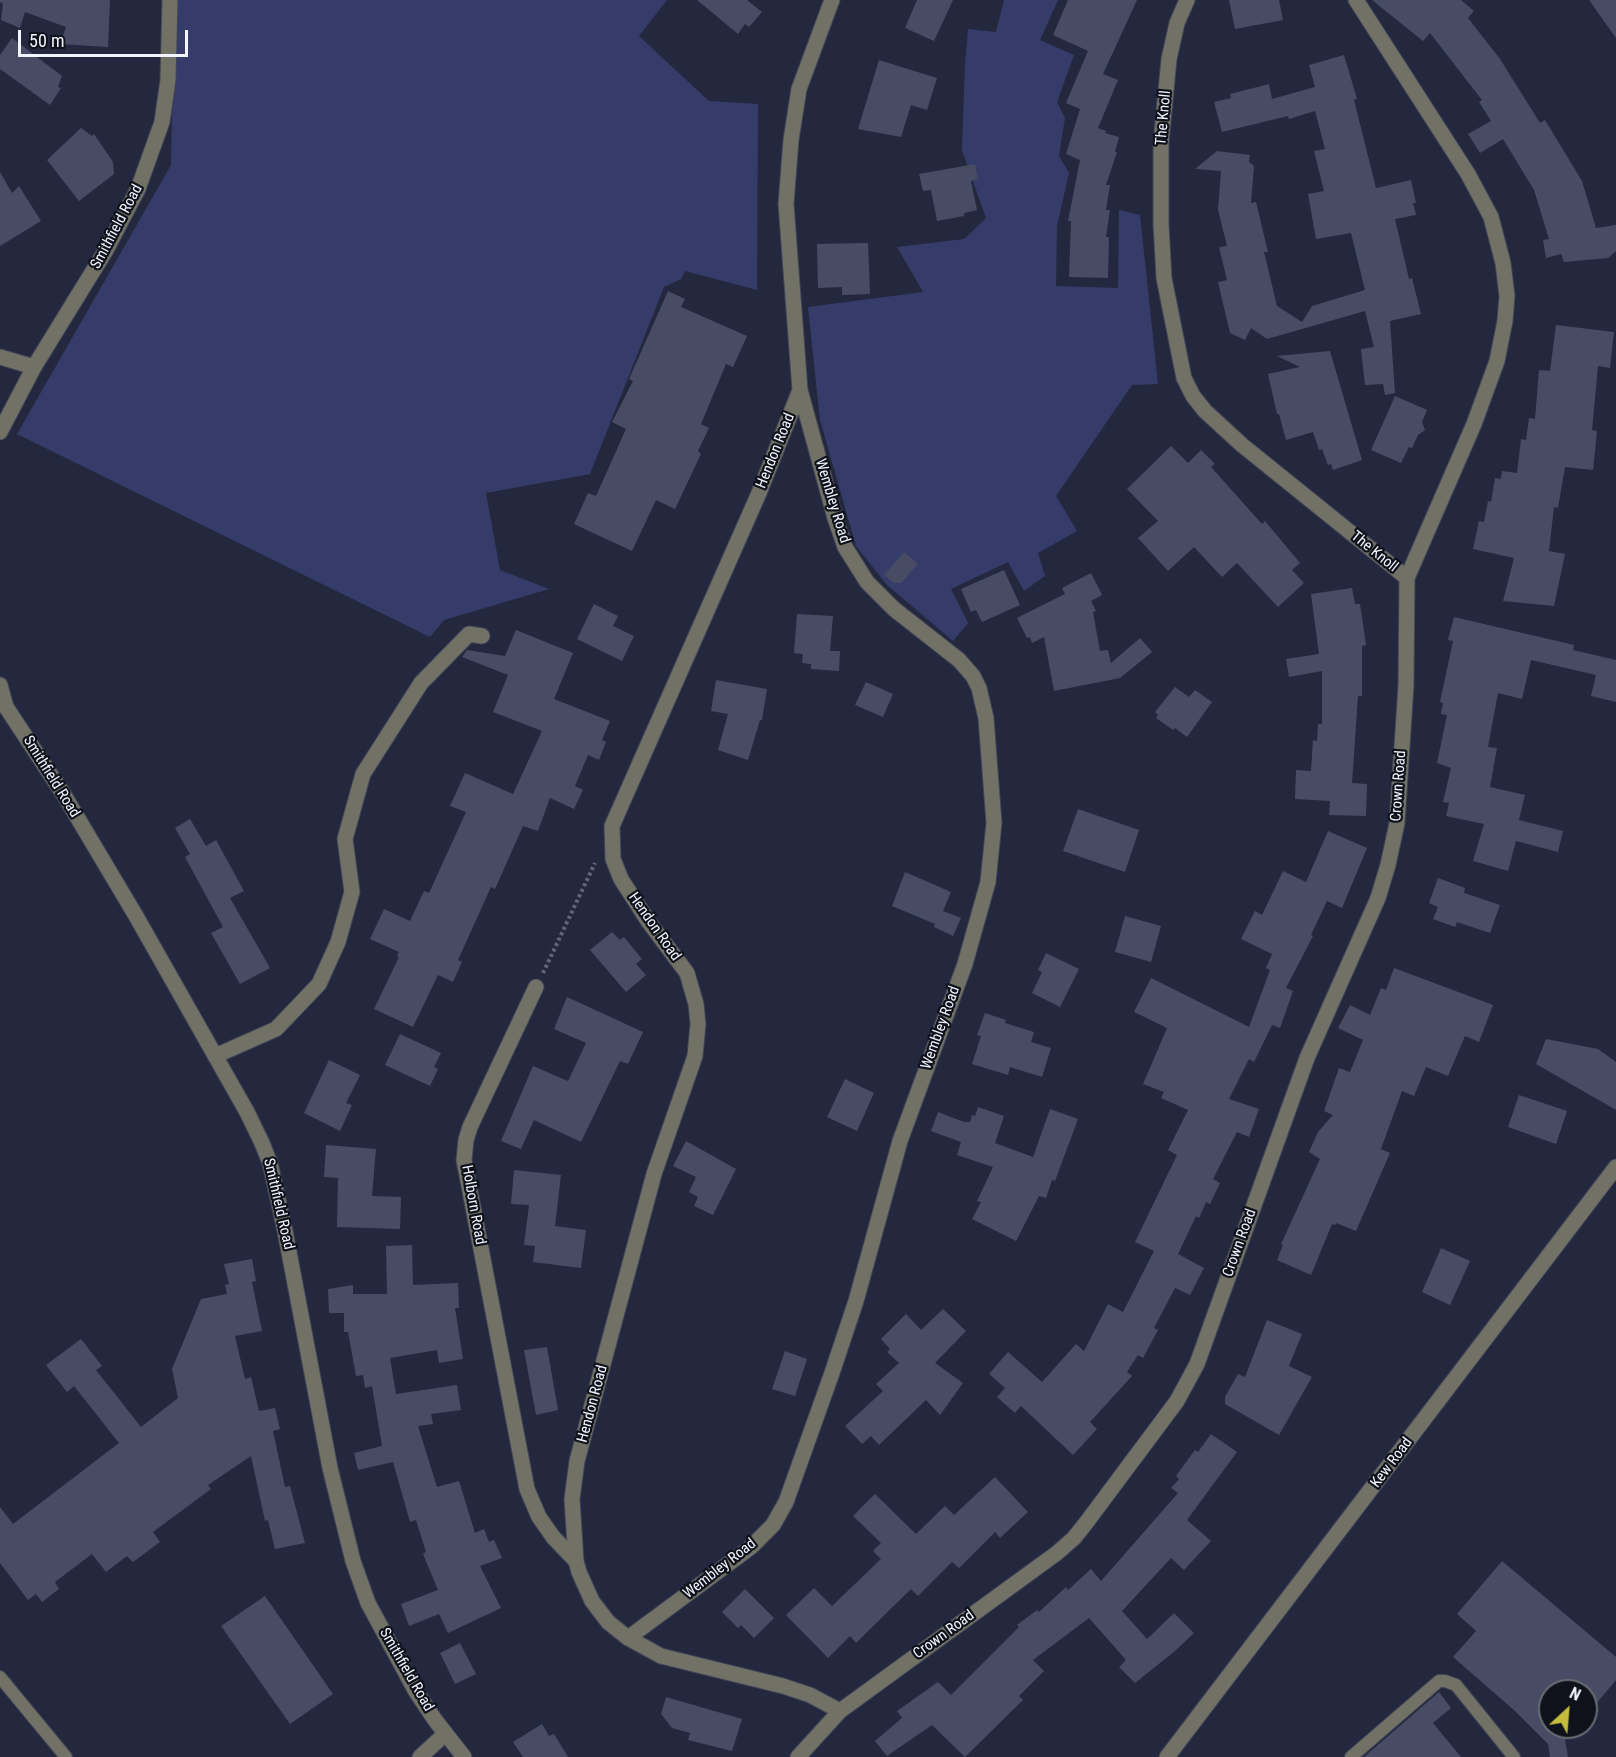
<!DOCTYPE html>
<style>
body{margin:0}
#map{position:relative;width:1616px;height:1757px;overflow:hidden;background:#24283e;font-family:"Roboto Condensed",sans-serif}
canvas{display:block}
.north{position:absolute;left:1538px;top:1679px;width:60px;height:60px;box-sizing:border-box;background:#0f121b;border:2px solid #6a6c75;border-radius:50%;rotate:26deg;font-size:16px;font-weight:700;line-height:24px;text-align:center;color:#f2f4fd}
.north::after{content:'';display:block;margin:auto;width:21px;height:27px;background:#c5bc3d;clip-path:polygon(50% 0,100% 100%,50% 72%,0 100%)}
.scale{position:absolute;left:18px;top:30px;width:170px;height:27px;box-sizing:border-box;border:3px solid #f2f4fd;border-top:0;padding-left:8px;font-size:18px;line-height:21px;white-space:nowrap;color:#f2f4fd;-webkit-text-stroke:4px #0f121b;paint-order:stroke}
</style>
<div id="map">
<canvas width="1616" height="1757"></canvas>
<div class="north">N</div>
<div class="scale">50 m</div>
</div>
<script>
const context = document.querySelector('canvas').getContext('2d');
context.lineJoin = 'round';
function paint(path, color) { context.fillStyle = color; context.fill(path, 'evenodd'); }
const toPath = rows => new Path2D(rows.map(r => 'M' + r).join(''));
function trace(path, color, width, dash) { context.strokeStyle = color; context.lineWidth = width; context.lineCap = dash ? 'butt' : 'round'; context.setLineDash(dash || []); context.stroke(path); }
function drawText(font, color, halo, rows, align = 'center') {
  context.font = font + ' "Roboto Condensed",sans-serif'; context.lineWidth = 4.5; context.setLineDash([]); context.textBaseline = 'middle'; context.strokeStyle = halo; context.fillStyle = color; for (const [text, x, y, turn = 0] of rows) {
    context.save(); context.translate(x, y); context.rotate((+turn || 0) * Math.PI / 180); context.textAlign = isNaN(turn) ? turn : align; if (halo) context.strokeText(text, 0, 0); context.fillText(text, 0, 0); context.restore();
  }
}
const green = toPath([
 [174,0,667,0,639,36,709,101,758,104,757,290,685,271,681,279,664,287,590,474,486,493,500,570,549,589,444,620,430,637,17,434,171,165],
 [1004,0,1058,0,1040,40,1074,55,1057,102,1065,118,1059,156,1069,173,1057,226,1056,286,1118,288,1119,210,1140,215,1158,384,1132,385,1056,496,1077,531,1038,553,1045,576,1024,591,1008,562,951,589,968,623,953,641,887,585,856,546,820,420,808,307,923,292,897,247,964,239,986,218,962,150,965,66,968,29,996,32]
]);
const building = toPath([
 [0,0,110,0,108,47,60,44,66,27,25,12,20,28,1,20,3,4,0,2],
 [697,0,747,0,762,12,749,27,745,24,738,34],
 [917,0,953,0,934,41,905,28],
 [1068,0,1137,0,1103,74,1118,80,1098,128,1106,131,1105,133,1119,137,1115,152,1117,152,1106,185,1110,185,1106,210,1110,210,1106,237,1109,237,1108,278,1069,277,1071,221,1068,221,1080,160,1066,154,1080,109,1066,103,1088,51,1053,35],
 [1229,0,1279,0,1283,20,1235,29],
 [1372,0,1461,0,1474,11,1468,18,1500,59,1540,123,1545,120,1582,181,1596,228,1616,225,1616,251,1608,258,1564,262,1561,254,1546,258,1543,240,1549,239,1534,190,1503,139,1480,153,1468,134,1491,121,1479,102,1482,100,1430,33,1423,41],
 [1589,0,1616,0,1616,38],
 [12,38,62,76,58,87,61,88,50,105,0,69,0,55],
 [1344,55,1357,99,1354,100,1376,188,1411,180,1416,203,1413,203,1416,215,1395,219,1409,279,1412,278,1421,314,1390,321,1395,393,1385,395,1383,384,1365,385,1361,349,1374,347,1365,311,1267,339,1251,328,1245,340,1230,333,1218,282,1227,280,1219,247,1227,246,1218,210,1221,171,1195,169,1217,151,1250,155,1249,162,1254,166,1251,203,1256,202,1268,252,1264,252,1277,306,1302,322,1312,306,1365,290,1351,233,1316,239,1308,194,1324,191,1314,151,1325,149,1315,111,1289,119,1288,116,1222,132,1214,102,1231,98,1230,94,1269,84,1272,99,1315,87,1309,65],
 [879,60,937,78,927,110,911,105,901,137,858,129],
 [81,128,92,136,94,134,113,162,114,174,79,201,47,160],
 [975,164,978,179,971,181,977,210,964,213,964,216,937,221,931,190,923,191,919,174],
 [0,172,12,193,19,186,41,221,0,246],
 [868,243,870,294,842,295,842,287,818,288,817,244],
 [668,291,685,299,681,307,747,336,733,367,726,364,701,424,709,428,698,451,701,454,675,509,656,500,632,551,574,524,588,493,596,496,626,429,612,422,633,381,629,379],
 [1556,325,1614,332,1610,368,1598,366,1592,430,1597,431,1593,470,1565,467,1558,508,1554,507,1549,551,1565,554,1554,606,1503,601,1514,558,1473,549,1479,521,1484,522,1488,501,1491,502,1495,478,1501,479,1502,471,1517,473,1521,439,1526,440,1529,418,1535,419,1539,370,1550,371],
 [1330,351,1362,460,1333,470,1331,464,1328,465,1322,449,1319,450,1313,432,1286,440,1279,414,1277,414,1268,374,1300,367,1277,356],
 [1395,396,1427,410,1422,422,1425,430,1418,435,1412,448,1409,447,1401,463,1371,450],
 [1171,446,1188,463,1201,450,1215,464,1211,467,1262,524,1265,521,1300,563,1292,570,1304,583,1278,607,1237,563,1222,577,1194,547,1168,571,1138,538,1158,521,1127,489],
 [904,552,918,564,901,583,894,583,884,575],
 [1004,570,1020,605,982,622,976,610,971,612,961,589],
 [1091,573,1102,595,1091,601,1096,611,1093,612,1100,651,1108,650,1111,663,1140,638,1152,652,1120,678,1054,691,1044,637,1032,643,1030,637,1027,638,1017,618,1065,594,1062,588],
 [1352,588,1355,604,1360,604,1366,645,1362,646,1362,696,1358,696,1352,783,1367,784,1366,816,1329,815,1330,801,1295,799,1296,770,1311,771,1313,740,1317,741,1318,724,1322,724,1322,671,1289,677,1286,659,1319,654,1311,594],
 [594,604,618,616,613,626,634,636,622,661,577,639],
 [797,614,833,616,830,651,840,651,839,671,811,669,811,664,802,663,803,654,794,653],
 [1454,617,1574,645,1573,650,1616,660,1616,702,1591,696,1596,675,1531,660,1522,699,1498,693,1488,747,1497,748,1490,787,1525,795,1519,820,1563,831,1558,852,1516,841,1508,871,1473,861,1484,824,1446,816,1449,803,1443,802,1451,768,1437,763,1447,715,1441,714,1443,703,1440,702,1453,641,1448,640],
 [516,630,573,653,554,699,610,721,602,740,606,742,599,760,588,755,575,786,583,790,574,809,550,798,538,831,523,826,495,889,491,887,458,960,462,962,453,982,438,975,413,1027,374,1009,399,957,397,956,399,952,370,939,384,909,410,921,424,891,429,893,466,812,450,806,465,773,513,794,542,731,493,712,508,675,462,657,467,650,505,656],
 [716,680,767,689,762,720,760,720,748,760,718,750,728,714,711,711],
 [866,682,893,694,883,717,855,705],
 [1175,687,1189,697,1195,690,1212,702,1187,737,1175,728,1173,730,1156,718,1158,715,1155,712],
 [1078,809,1139,830,1125,872,1063,851],
 [190,819,206,846,216,840,244,891,230,898,270,968,240,984,211,933,223,927,185,857,190,854,175,828],
 [1328,831,1367,848,1342,908,1327,901,1311,935,1313,936,1286,988,1293,991,1280,1028,1272,1025,1254,1062,1249,1059,1229,1099,1259,1109,1249,1137,1237,1132,1213,1179,1220,1183,1210,1204,1206,1202,1199,1218,1196,1216,1178,1254,1204,1268,1190,1295,1175,1288,1154,1328,1158,1330,1143,1358,1138,1355,1127,1372,1132,1376,1090,1422,1097,1429,1073,1455,1021,1406,1015,1413,997,1397,1005,1388,989,1374,1008,1352,1042,1382,1076,1344,1084,1351,1108,1304,1123,1312,1154,1251,1135,1242,1177,1155,1168,1150,1188,1110,1161,1098,1164,1092,1143,1084,1167,1028,1134,1012,1151,978,1249,1027,1270,970,1266,968,1272,954,1241,939,1255,911,1262,915,1283,871,1306,882],
 [905,872,951,892,943,911,961,918,953,936,934,927,935,924,892,906],
 [1438,878,1465,888,1464,893,1500,905,1490,933,1457,922,1455,927,1433,919,1438,907,1429,903],
 [1125,916,1161,926,1151,962,1115,952],
 [612,932,620,940,624,937,642,959,636,964,646,975,626,992,590,950],
 [1046,953,1079,969,1060,1007,1032,993,1042,972,1038,970],
 [1394,968,1493,1005,1479,1042,1465,1036,1448,1076,1426,1067,1414,1096,1402,1091,1381,1149,1390,1153,1356,1231,1336,1223,1335,1225,1332,1224,1311,1275,1277,1260,1283,1245,1281,1244,1320,1159,1309,1152,1318,1132,1333,1115,1324,1111,1339,1068,1350,1072,1363,1040,1338,1028,1350,1005,1370,1015,1381,988,1386,990],
 [567,997,643,1032,628,1064,620,1061,581,1142,534,1120,521,1149,501,1141,533,1066,568,1081,586,1043,554,1029],
 [985,1013,1006,1020,1005,1023,1034,1032,1031,1042,1051,1048,1042,1077,1010,1067,1008,1075,972,1064,981,1036,977,1035],
 [400,1034,441,1053,434,1067,438,1069,430,1086,385,1065],
 [1546,1039,1598,1049,1616,1062,1616,1110,1536,1064],
 [329,1060,360,1075,346,1103,352,1105,340,1131,304,1113],
 [845,1079,874,1093,857,1131,827,1117],
 [1519,1095,1567,1111,1556,1144,1508,1127],
 [978,1107,1004,1116,995,1143,1033,1157,1050,1109,1078,1119,1055,1181,1052,1180,1046,1198,1039,1196,1016,1241,972,1219,981,1202,977,1201,993,1167,957,1155,961,1142,931,1131,938,1112,964,1122,970,1122,972,1115,975,1116],
 [686,1141,736,1169,713,1215,694,1206,698,1197,689,1192,696,1177,673,1166],
 [326,1145,376,1149,372,1196,401,1197,400,1229,337,1227,338,1178,324,1177],
 [514,1170,561,1175,555,1226,586,1230,581,1268,533,1262,535,1246,524,1245,529,1205,511,1204],
 [412,1245,413,1285,458,1283,459,1308,455,1308,463,1359,439,1363,437,1350,390,1358,396,1394,457,1385,461,1410,431,1414,433,1424,418,1426,437,1487,459,1481,475,1533,484,1529,489,1542,494,1540,502,1558,480,1566,501,1608,448,1633,439,1614,409,1626,401,1604,438,1590,423,1554,426,1552,416,1520,410,1522,393,1462,358,1470,354,1453,382,1446,372,1386,365,1388,363,1375,356,1376,348,1332,344,1332,344,1313,329,1313,328,1289,353,1285,353,1294,387,1294,386,1246],
 [1441,1248,1470,1261,1450,1305,1422,1292],
 [252,1259,256,1281,252,1282,262,1331,235,1336,245,1379,251,1377,259,1411,275,1408,280,1429,273,1431,285,1487,290,1486,305,1543,275,1549,268,1520,265,1521,251,1456,208,1485,211,1489,153,1532,160,1542,133,1562,127,1556,106,1572,92,1554,55,1582,59,1589,42,1602,36,1594,28,1600,0,1563,0,1507,13,1524,119,1443,74,1386,67,1392,46,1365,81,1339,102,1366,96,1370,141,1427,178,1398,172,1369,201,1299,227,1294,225,1285,229,1284,224,1264],
 [943,1309,966,1331,935,1363,963,1383,940,1415,926,1400,879,1445,871,1436,862,1444,845,1426,883,1391,876,1384,899,1363,887,1352,890,1349,881,1339,906,1314,921,1330],
 [1267,1320,1302,1334,1289,1366,1312,1377,1279,1435,1225,1404,1225,1397,1238,1374,1245,1377],
 [547,1347,558,1410,536,1415,524,1350],
 [785,1351,807,1359,795,1396,772,1389],
 [1211,1434,1237,1452,1187,1520,1211,1541,1184,1570,1171,1558,1122,1611,1147,1639,1174,1613,1194,1633,1175,1651,1135,1683,1119,1667,1126,1660,1089,1618,1033,1660,1044,1671,1019,1696,1023,1700,965,1757,932,1725,887,1756,875,1741,902,1718,897,1711,938,1682,951,1695,1019,1627,1017,1625,1037,1610,1039,1612,1066,1587,1068,1590,1091,1569,1101,1581,1178,1493,1171,1488,1179,1479,1176,1476,1195,1450,1198,1452],
 [995,1477,1028,1512,1000,1538,995,1532,959,1568,952,1562,918,1596,911,1589,856,1643,850,1636,828,1658,786,1615,814,1588,832,1606,881,1559,873,1551,881,1543,853,1516,875,1494,916,1534,945,1506,954,1515],
 [1502,1561,1616,1657,1616,1680,1586,1716,1586,1691,1550,1691,1550,1727,1558,1727,1568,1736,1565,1740,1568,1757,1550,1757,1548,1744,1515,1711,1453,1657,1476,1631,1457,1614],
 [745,1589,774,1618,754,1638,741,1625,738,1628,722,1612],
 [265,1596,333,1694,290,1724,221,1626],
 [460,1643,476,1674,455,1684,440,1653],
 [1439,1692,1451,1708,1433,1723,1461,1757,1364,1757],
 [666,1697,742,1719,732,1751,688,1740,690,1733,672,1728,661,1714],
 [542,1724,549,1736,554,1734,568,1757,523,1757,513,1742]
]);
const path = toPath([
 [543,973,595,863]
]);
const service = toPath([
 [0,1677,66,1757],
 [1351,1757,1439,1681,1445,1681,1456,1685,1514,1757]
]);
const minor = toPath([
 [832,0,799,89,791,140,786,204,800,390,759,493,612,826,613,859,621,879,648,921,687,973,696,1004,698,1024,695,1056,654,1174,577,1461,572,1499,576,1561,579,1572,592,1601,608,1622,628,1638,661,1656,783,1686,810,1695,840,1711],
 [1187,0,1177,23,1169,59,1161,143,1161,224,1164,278,1184,378,1193,396,1205,411,1242,445,1407,578],
 [0,357,34,367],
 [0,432,34,367,106,250,138,189,162,122,168,80,170,0],
 [0,685,6,707,64,795,136,916,247,1112,262,1143,270,1163,285,1231,330,1468,353,1561,368,1603,415,1690,435,1720,464,1757],
 [536,987,470,1127,466,1140,464,1160,527,1489,539,1517,553,1537,576,1561],
 [215,1056,276,1029,319,984,338,942,352,892,345,839,363,774,421,683,469,634,482,636],
 [628,1638,751,1547,773,1525,786,1502,832,1373,856,1301,900,1141,965,964,988,882,994,823,986,718,979,688,973,676,959,660,894,609,867,582,845,547,835,518,800,390],
 [420,1757,445,1734],
 [798,1757,840,1711,1057,1553,1074,1538,1086,1523,1177,1401,1197,1364,1307,1058,1378,898,1388,865,1397,823,1406,685,1407,578,1474,424,1497,361,1505,321,1507,296,1503,263,1491,217,1468,174,1356,0],
 [1167,1757,1616,1167]
]);
const streetNames = [
 ["The Knoll",1164,118,-85],
 ["Smithfield Road",117,227,-62],
 ["Hendon Road",776,451,-68],
 ["Wembley Road",832,501,73],
 ["The Knoll",1374,552,39],
 ["Smithfield Road",51,777,58],
 ["Crown Road",1399,786,-86],
 ["Hendon Road",654,927,55],
 ["Wembley Road",941,1028,-70],
 ["Smithfield Road",278,1204,77],
 ["Holborn Road",473,1205,80],
 ["Crown Road",1240,1243,-70],
 ["Hendon Road",593,1404,-75],
 ["Kew Road",1392,1463,-53],
 ["Wembley Road",720,1569,-38],
 ["Crown Road",944,1635,-36],
 ["Smithfield Road",406,1670,60]
];
paint(green, '#353c69');
paint(building, '#474c64');
trace(service, '#414559', 14);
trace(minor, '#414559', 17);
trace(path, '#636678', 4, [3, 3]);
trace(service, '#717165', 12);
trace(minor, '#717165', 15);
drawText('15px', '#f2f4fd', '#0f121b', streetNames);
</script>
